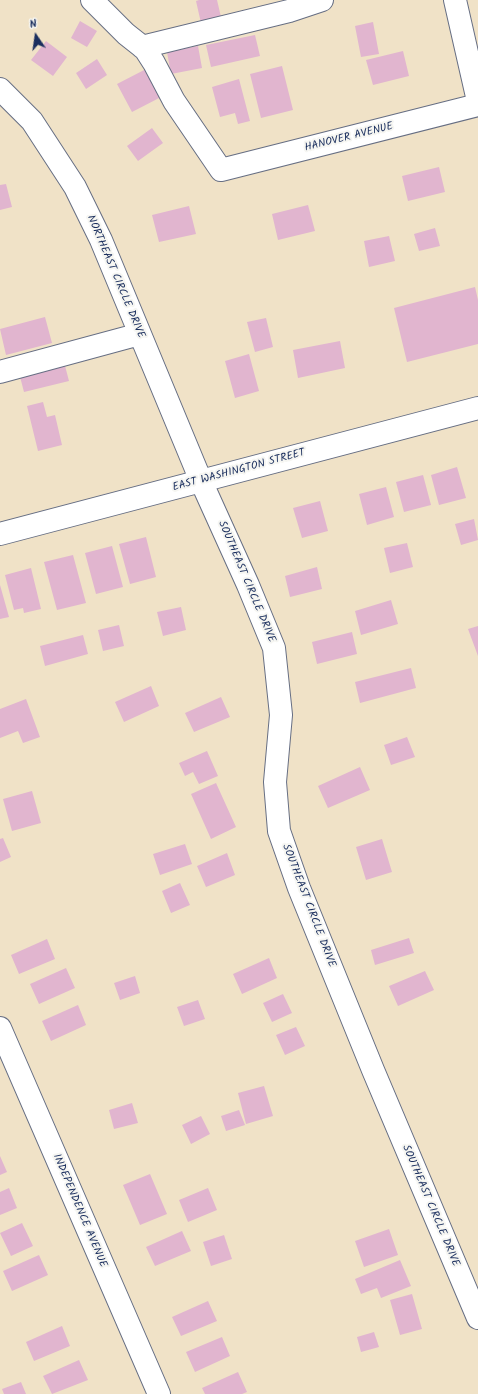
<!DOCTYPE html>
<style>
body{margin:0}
#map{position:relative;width:478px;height:1394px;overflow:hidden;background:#f0e2c7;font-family:Kalam,sans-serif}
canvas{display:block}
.north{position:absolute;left:16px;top:16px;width:40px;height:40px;-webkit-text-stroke:3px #f6f6f2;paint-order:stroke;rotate:347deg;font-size:11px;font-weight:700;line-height:16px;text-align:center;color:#1b2f5e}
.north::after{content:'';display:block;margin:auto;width:14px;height:18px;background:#1b2f5e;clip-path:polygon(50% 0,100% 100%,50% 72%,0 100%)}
</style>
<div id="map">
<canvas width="478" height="1394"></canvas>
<div class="north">N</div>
</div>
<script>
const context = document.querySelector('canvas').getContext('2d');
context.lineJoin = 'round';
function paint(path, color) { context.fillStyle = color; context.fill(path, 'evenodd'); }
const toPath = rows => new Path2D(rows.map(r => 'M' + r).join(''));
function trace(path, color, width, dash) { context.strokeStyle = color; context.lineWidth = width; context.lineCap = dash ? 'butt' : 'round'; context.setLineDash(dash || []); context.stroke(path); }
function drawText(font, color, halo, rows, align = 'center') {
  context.font = font + ' Kalam,sans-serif'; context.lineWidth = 4; context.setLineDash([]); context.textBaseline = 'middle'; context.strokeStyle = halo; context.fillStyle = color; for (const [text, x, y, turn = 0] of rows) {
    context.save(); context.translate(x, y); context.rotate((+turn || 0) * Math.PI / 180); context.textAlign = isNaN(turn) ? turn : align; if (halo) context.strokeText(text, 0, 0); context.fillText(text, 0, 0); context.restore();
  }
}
const building = toPath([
 [199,0,217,0,221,17,201,23,196,1],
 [80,21,97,31,87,47,71,38],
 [373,22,379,54,361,57,355,26],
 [255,35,260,56,211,67,206,45],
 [46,41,67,57,53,76,31,60],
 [198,46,202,68,171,74,167,52],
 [403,51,409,76,373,85,366,60],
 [97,59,107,75,86,89,76,73],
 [282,66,293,110,261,118,250,74],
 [148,68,163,96,132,112,117,84],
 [239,79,250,121,238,124,235,113,220,117,212,87],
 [152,128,163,143,138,161,127,146],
 [439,167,445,192,408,201,402,176],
 [6,184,12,207,0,210,0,185],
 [308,205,315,231,278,240,272,214],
 [189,206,196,234,159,242,152,215],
 [435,228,440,246,419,251,414,234],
 [389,236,395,261,369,267,364,241],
 [475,287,478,300,478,344,407,362,394,308],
 [45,317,52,343,6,355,0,329],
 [266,318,273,347,255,352,247,322],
 [340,341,345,368,298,378,293,350],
 [249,354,259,391,235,398,225,361],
 [64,362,69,381,24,392,19,373],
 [43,402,47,417,55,415,62,445,38,451,27,406],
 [457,467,466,498,439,505,431,475],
 [423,475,431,505,404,512,396,482],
 [386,487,394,517,367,525,359,494],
 [320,501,328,531,302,538,293,508],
 [474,519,478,540,461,545,455,524],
 [146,537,156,577,130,584,119,544],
 [407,543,413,567,390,573,384,548],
 [112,546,123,587,96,594,85,553],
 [73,555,86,603,57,610,44,562],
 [317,567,322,589,290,597,285,576],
 [31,568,41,609,24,613,23,608,14,610,5,575],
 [0,585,9,617,0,619],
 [391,600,398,624,361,635,355,611],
 [181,607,186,630,163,636,157,612],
 [119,625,124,646,103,651,98,630],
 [478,626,478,656,468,629],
 [352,632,357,654,317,664,312,642],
 [83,635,88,654,45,666,40,646],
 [411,668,416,688,360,703,355,682],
 [151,686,159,706,124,722,115,702],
 [221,697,230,717,194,732,185,713],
 [26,699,40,737,23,743,18,731,0,738,0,709],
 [407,737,415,757,391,765,384,745],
 [207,751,218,776,199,784,193,772,185,776,179,763],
 [360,767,370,790,328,808,318,786],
 [216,783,236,827,211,839,191,794],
 [32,791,41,823,12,831,3,799],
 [3,838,11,857,0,862,0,839],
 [382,839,392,872,366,880,356,847],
 [185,844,192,864,160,875,153,854],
 [227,853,235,875,206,887,197,866],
 [180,883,190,905,171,913,162,891],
 [409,938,414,953,375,965,371,950],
 [47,939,55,959,19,974,11,955],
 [269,958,277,978,242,994,233,974],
 [66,968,75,988,39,1004,30,984],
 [425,971,434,990,398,1006,389,986],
 [135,976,140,993,120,1000,114,983],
 [283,994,292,1013,272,1022,263,1003],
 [198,1000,205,1019,184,1026,177,1007],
 [78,1005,86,1025,51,1041,42,1021],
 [296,1027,305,1046,285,1055,276,1035],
 [264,1086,273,1116,246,1124,238,1093],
 [132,1103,138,1123,114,1129,109,1110],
 [239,1110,245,1125,226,1131,221,1116],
 [201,1116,210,1134,191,1144,182,1125],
 [0,1156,7,1172,0,1175],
 [150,1174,167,1214,140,1225,123,1185],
 [9,1188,17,1208,0,1215,0,1192],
 [208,1188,217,1210,188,1222,179,1200],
 [22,1223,33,1246,11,1256,0,1233],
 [389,1229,398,1255,364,1267,355,1241],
 [182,1231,191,1251,155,1266,146,1247],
 [224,1235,232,1259,211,1266,203,1242],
 [39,1255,48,1275,12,1291,3,1271],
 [400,1260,411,1286,381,1298,377,1288,361,1294,355,1279],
 [412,1294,422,1329,400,1335,390,1300],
 [208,1301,217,1321,181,1336,172,1317],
 [62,1326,70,1346,34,1361,26,1342],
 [374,1332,379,1347,361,1352,357,1337],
 [222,1337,230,1356,195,1372,186,1352],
 [79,1360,88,1380,52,1394,43,1376],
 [238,1372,247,1392,242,1394,205,1394,202,1388],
 [21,1382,26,1394,4,1394,2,1389]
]);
const minor = toPath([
 [92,0,126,34,145,49,154,63,174,101,221,170,478,105],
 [455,0,478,101],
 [142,47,289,11,322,0],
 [0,89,32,121,75,187,101,240,201,481,248,585,274,648,281,715,275,782,279,831,299,888,373,1070,478,1318],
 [0,372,140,334],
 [0,534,478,408],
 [0,1028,159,1394]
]);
const streetNames = [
 ["HANOVER AVENUE",349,138,-14],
 ["NORTHEAST CIRCLE DRIVE",115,277,67],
 ["EAST WASHINGTON STREET",239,471,-15],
 ["SOUTHEAST CIRCLE DRIVE",246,582,67],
 ["SOUTHEAST CIRCLE DRIVE",308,906,69],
 ["SOUTHEAST CIRCLE DRIVE",430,1206,67],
 ["INDEPENDENCE AVENUE",79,1211,67]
];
paint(building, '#e1b5cf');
trace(minor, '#666e83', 24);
trace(minor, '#fff', 22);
drawText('11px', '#1b2f5e', '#f6f6f2', streetNames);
</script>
